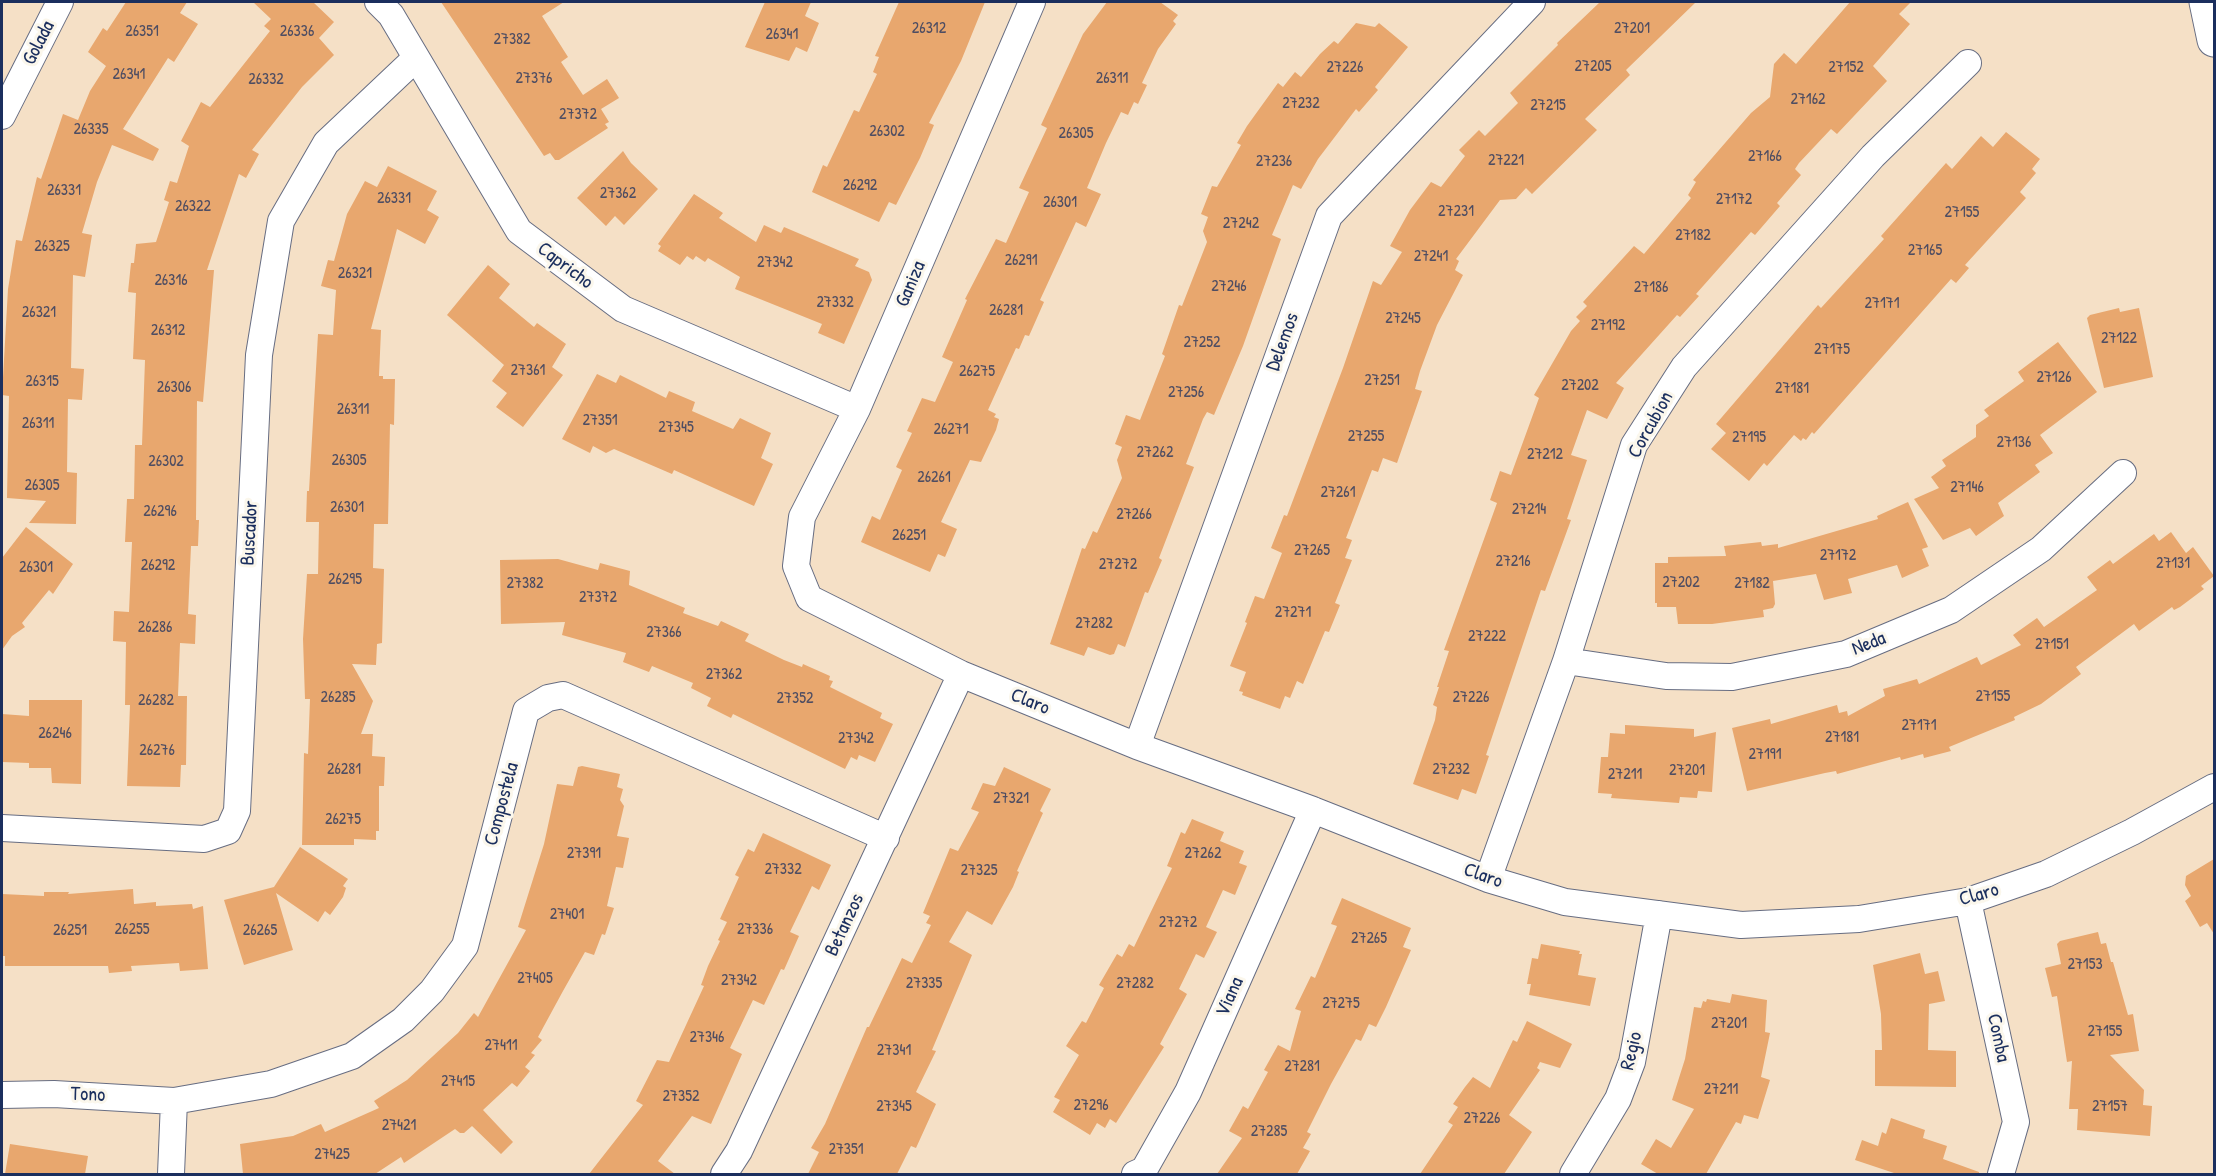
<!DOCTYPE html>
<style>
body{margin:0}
#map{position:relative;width:2216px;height:1176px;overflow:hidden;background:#f5e0c6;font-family:"Patrick Hand",sans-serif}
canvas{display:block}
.frame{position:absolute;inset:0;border:3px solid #1b2f5e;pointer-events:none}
</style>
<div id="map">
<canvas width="2216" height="1176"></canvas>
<div class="frame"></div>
</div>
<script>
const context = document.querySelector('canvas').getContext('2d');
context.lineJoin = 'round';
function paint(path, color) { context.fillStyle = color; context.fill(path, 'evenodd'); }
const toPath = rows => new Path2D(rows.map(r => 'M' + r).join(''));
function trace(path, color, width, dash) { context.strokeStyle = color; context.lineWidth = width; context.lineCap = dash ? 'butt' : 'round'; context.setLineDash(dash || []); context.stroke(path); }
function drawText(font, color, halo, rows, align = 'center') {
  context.font = font + ' "Patrick Hand",sans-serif'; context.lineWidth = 6; context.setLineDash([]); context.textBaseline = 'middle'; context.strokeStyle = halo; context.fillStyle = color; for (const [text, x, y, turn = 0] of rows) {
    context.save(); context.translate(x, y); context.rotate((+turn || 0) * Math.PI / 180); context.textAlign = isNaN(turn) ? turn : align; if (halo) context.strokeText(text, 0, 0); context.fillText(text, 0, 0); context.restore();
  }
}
const building = toPath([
 [126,2,187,2,180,13,198,24,174,62,168,58,123,129,159,149,153,161,112,145,97,182,82,233,92,235,85,277,73,275,71,368,84,369,82,400,68,399,67,472,77,473,76,524,29,523,46,501,7,498,9,396,2,395,8,289,16,240,22,241,37,177,41,179,63,114,78,120,90,91,106,66,88,52,103,28,107,31],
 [253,2,313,2,334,22,319,38,334,55,302,87,252,150,259,154,246,178,239,174,207,270,214,270,203,402,197,401,196,520,199,520,198,546,191,546,188,614,196,615,195,644,180,643,178,696,187,696,186,765,181,765,180,787,127,786,130,705,125,705,126,642,113,641,114,611,129,612,132,542,125,542,127,499,134,499,135,445,142,445,145,360,133,359,136,293,128,292,131,263,134,263,136,244,156,242,169,202,164,200,170,181,177,183,189,146,181,141,201,102,210,107,270,31,264,26,271,19],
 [441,2,564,2,542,16,568,57,561,62,583,95,607,79,619,98,601,109,609,122,605,124,608,128,559,160,555,160,550,153,544,156],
 [765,2,811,2,805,16,819,23,807,52,796,47,789,61,745,47],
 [899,2,985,2,961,61,929,123,934,125,920,158,896,205,889,202,879,222,812,192,823,165,827,167,854,110,859,112,877,74,873,72,879,57,875,56],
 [1107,2,1160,2,1178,15,1173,21,1176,24,1158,49,1142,83,1147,85,1138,104,1134,102,1128,115,1121,112,1106,143,1087,188,1101,194,1086,227,1076,222,1040,300,1044,302,1029,336,1025,335,1019,349,1016,348,988,410,996,414,994,417,999,419,996,430,981,462,970,460,941,522,957,529,945,557,938,554,930,572,861,542,872,516,880,520,902,470,896,467,912,433,907,431,922,398,935,402,953,362,942,357,967,300,965,299,996,239,1006,243,1029,192,1019,188,1047,128,1041,125,1083,34],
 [1600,2,1696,2,1626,70,1630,75,1585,119,1597,130,1532,194,1526,188,1516,199,1500,200,1456,259,1459,261,1455,270,1463,275,1437,325,1420,371,1415,389,1422,391,1397,463,1383,458,1378,472,1372,470,1346,538,1352,540,1345,558,1352,560,1335,603,1340,605,1329,632,1325,631,1303,684,1297,681,1290,698,1285,696,1280,709,1242,695,1243,692,1239,691,1246,672,1230,666,1247,623,1245,622,1255,596,1264,599,1282,553,1271,548,1284,515,1287,516,1343,368,1373,281,1381,285,1402,252,1390,246,1410,210,1431,182,1441,187,1465,156,1459,150,1479,130,1485,136,1518,103,1510,93,1558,45,1557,43],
 [1850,2,1911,2,1899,14,1910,24,1873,66,1887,81,1837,134,1831,129,1799,163,1795,169,1801,175,1777,203,1780,206,1755,235,1751,232,1696,294,1699,296,1680,317,1677,315,1616,383,1624,388,1607,419,1587,410,1571,455,1587,460,1567,519,1571,520,1545,591,1541,590,1486,755,1489,756,1476,794,1462,789,1458,800,1413,784,1435,720,1437,707,1433,705,1439,687,1437,687,1449,651,1444,650,1497,503,1490,500,1500,471,1511,475,1539,398,1534,395,1571,331,1580,321,1576,317,1587,306,1583,302,1634,246,1644,254,1691,198,1688,195,1696,182,1693,180,1751,113,1770,97,1774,64,1784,53,1796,64],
 [1356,23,1375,27,1379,23,1408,47,1375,87,1378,90,1359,112,1356,109,1318,159,1301,189,1293,185,1272,235,1281,239,1243,346,1214,415,1207,412,1203,419,1186,464,1194,467,1159,558,1162,560,1148,593,1145,592,1125,647,1118,644,1114,654,1110,655,1088,647,1084,656,1050,644,1082,548,1085,549,1093,531,1097,533,1122,478,1117,460,1122,447,1115,444,1126,415,1140,420,1165,356,1162,354,1179,305,1182,306,1207,242,1203,231,1208,217,1201,214,1212,186,1217,187,1241,145,1237,143,1247,126,1278,83,1283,87,1295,72,1301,77,1320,54,1334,41,1338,44],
 [2006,132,2040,159,2032,169,2036,173,2020,192,2026,198,1965,265,1969,268,1956,283,1951,279,1814,434,1812,432,1806,440,1803,438,1801,441,1794,435,1767,466,1764,463,1749,481,1711,449,1726,433,1716,424,1818,305,1821,308,1884,239,1881,236,1946,163,1952,169,1981,136,1993,147],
 [623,151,631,163,658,189,624,225,615,216,606,226,577,198],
 [388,166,437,191,427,210,439,217,425,244,397,229,371,329,381,330,379,376,383,376,383,379,395,379,394,425,390,424,388,524,374,524,373,568,384,569,382,643,377,644,376,665,352,664,373,701,361,734,373,734,372,756,385,757,384,786,379,786,379,831,376,831,376,840,354,839,354,845,302,845,304,753,308,754,310,699,305,699,303,639,307,574,318,574,319,522,306,522,307,491,309,491,318,334,333,335,336,290,321,286,328,260,334,261,347,214,365,181,377,187],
 [694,194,723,213,719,218,756,242,764,225,781,233,784,227,859,259,855,266,869,272,872,280,844,344,818,333,822,324,735,289,740,277,708,258,705,262,696,256,693,260,687,256,680,265,658,251,661,246,658,244],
 [488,265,510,284,499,298,534,327,537,323,566,344,552,367,563,375,523,427,496,407,507,393,492,381,504,365,447,315],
 [2119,308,2120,312,2139,308,2153,377,2104,388,2087,318,2090,315],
 [2058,342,2097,392,2040,435,2053,453,2035,465,2040,472,1998,503,2004,516,1976,536,1970,528,1943,540,1914,499,1939,488,1931,477,1946,466,1942,460,1976,437,1976,425,1989,416,1984,410,2024,381,2018,372],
 [597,374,616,383,620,375,666,398,669,391,695,402,692,411,733,429,740,418,771,433,761,458,773,464,754,506,674,470,672,474,614,449,606,453,593,446,590,453,562,439],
 [1908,502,1928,547,1922,549,1929,566,1902,578,1897,565,1848,579,1852,593,1824,600,1816,574,1773,581,1775,604,1773,608,1763,610,1764,617,1712,624,1678,624,1676,607,1657,607,1657,603,1655,603,1655,563,1668,563,1668,557,1726,556,1724,546,1761,542,1762,546,1778,544,1778,548,1878,519,1877,516],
 [26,527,73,564,53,594,49,590,22,623,25,627,12,636,2,650,2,558],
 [2171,532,2186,553,2193,547,2214,576,2201,586,2204,589,2180,607,2174,610,2172,607,2139,631,2134,624,2076,667,2081,674,2041,704,2014,717,2015,720,1949,747,1951,751,1924,758,1923,754,1901,760,1900,757,1837,774,1836,771,1825,773,1747,791,1732,728,1770,719,1771,724,1837,705,1839,713,1847,711,1848,716,1885,696,1883,689,1917,679,1919,684,1977,657,1981,665,2021,645,2013,635,2037,618,2044,627,2097,590,2087,577,2110,560,2113,564,2154,534,2159,541],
 [558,559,598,570,600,563,630,571,629,585,685,608,683,613,718,626,721,621,749,634,745,641,784,660,802,667,803,664,830,676,829,680,833,681,830,687,882,713,880,718,893,724,875,762,859,755,857,760,851,757,845,769,733,714,731,718,707,706,711,698,691,688,693,683,652,666,649,672,623,662,626,653,562,635,565,622,501,624,500,560],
 [29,700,82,700,81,784,52,783,51,768,29,768,29,763,2,762,2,714,29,716],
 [1625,725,1694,729,1694,737,1716,732,1712,792,1698,791,1697,798,1680,797,1679,803,1611,798,1612,794,1598,793,1601,757,1608,757,1610,733,1625,734],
 [582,766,620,774,617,787,623,789,620,800,624,806,617,836,629,838,623,868,616,867,607,906,614,908,605,935,602,934,594,955,585,952,563,991,538,1037,542,1040,531,1053,535,1055,525,1067,530,1071,517,1087,512,1083,483,1110,513,1142,501,1154,472,1126,464,1133,460,1133,455,1129,404,1163,401,1157,375,1174,243,1174,240,1144,293,1136,321,1124,325,1132,379,1108,374,1101,407,1080,458,1033,474,1013,478,1017,526,930,518,927,544,844,557,784,573,786,578,767],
 [1004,767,1051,789,1040,811,1043,813,1017,871,1019,872,1013,887,992,925,967,911,949,942,972,955,932,1050,936,1051,916,1092,936,1104,916,1148,911,1146,897,1174,808,1174,819,1152,811,1148,825,1124,867,1027,869,1027,902,958,912,963,931,925,926,923,930,916,923,913,950,848,958,851,979,812,971,809,983,783,995,786],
 [1192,819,1224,832,1220,841,1244,851,1239,863,1247,866,1235,895,1223,890,1206,927,1217,932,1204,958,1196,954,1179,989,1187,994,1160,1044,1164,1047,1116,1123,1110,1119,1105,1128,1097,1123,1090,1135,1053,1112,1060,1100,1054,1097,1079,1055,1066,1046,1082,1021,1086,1023,1104,988,1099,985,1117,954,1122,957,1129,944,1134,947,1172,868,1167,866,1181,832,1185,834],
 [763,833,831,865,819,890,812,886,790,932,799,936,784,970,781,969,764,1005,753,1000,730,1048,742,1054,711,1124,692,1116,658,1161,675,1174,589,1174,643,1105,636,1101,657,1060,669,1062,704,986,701,985,708,966,720,941,718,940,727,922,720,919,739,877,735,875,748,849,754,852],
 [300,847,348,879,343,886,346,888,343,897,330,915,325,911,318,922,276,893,293,950,244,965,224,900,274,887],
 [2214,859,2214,934,2207,923,2200,927,2185,901,2191,896,2185,885,2186,876],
 [133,889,134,904,156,902,156,906,192,904,193,909,203,906,208,969,180,971,179,963,131,966,132,971,109,973,108,966,5,966,5,956,2,956,2,894,44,896,44,892,69,892,68,894],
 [1342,898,1411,928,1403,947,1411,950,1386,1007,1376,1027,1369,1024,1361,1041,1356,1039,1331,1084,1307,1132,1311,1134,1303,1148,1310,1151,1297,1174,1217,1174,1242,1138,1229,1131,1243,1106,1248,1109,1268,1072,1264,1070,1278,1045,1290,1051,1301,1011,1295,1009,1311,976,1315,978,1337,926,1331,924],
 [2098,932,2101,944,2106,943,2111,962,2113,962,2128,1015,2133,1014,2139,1051,2110,1055,2144,1090,2143,1105,2152,1106,2150,1136,2077,1130,2078,1109,2069,1109,2072,1061,2067,1062,2057,996,2052,997,2045,968,2061,964,2057,944,2060,941],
 [1541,944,1580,951,1579,954,1582,954,1578,975,1596,978,1590,1006,1529,995,1531,984,1527,984,1532,958,1538,959],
 [1920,953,1925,974,1938,971,1945,1001,1929,1004,1928,1050,1956,1051,1956,1087,1875,1086,1875,1050,1882,1050,1881,1014,1873,965],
 [1732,994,1767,1000,1765,1032,1770,1033,1761,1077,1770,1080,1758,1119,1744,1115,1741,1124,1736,1122,1706,1174,1658,1174,1641,1164,1656,1139,1671,1148,1694,1109,1672,1100,1685,1059,1694,1007,1701,1008,1703,1001,1706,1002,1707,999,1730,1003],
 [1527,1021,1572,1044,1560,1068,1540,1062,1537,1068,1540,1070,1509,1115,1532,1132,1504,1174,1420,1174,1453,1125,1448,1122,1458,1107,1453,1104,1465,1087,1473,1077,1490,1088,1513,1040,1517,1042],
 [1891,1118,1925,1130,1923,1138,1947,1146,1943,1159,1979,1172,1979,1174,1897,1174,1855,1160,1862,1140,1878,1146,1882,1132,1886,1134],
 [10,1144,88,1156,85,1174,5,1174]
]);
const minor = toPath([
 [378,2,391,15,519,231,623,309,857,409],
 [1032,2,857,409,802,517,796,566,809,598,961,674,1137,746,1313,810,1488,879,1565,902,1741,925,1859,919,1968,901,2046,874,2132,832,2214,787],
 [2,116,60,2],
 [1566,661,1666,676,1732,677,1846,654,1951,610,2041,549,2123,473],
 [1137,746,1329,216,1532,2],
 [2,828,204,839,228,831,237,811,259,355,281,221,326,143,416,58],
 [1488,879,1566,661,1634,445,1684,367,1873,156,1968,63],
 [1968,901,2016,1122,2001,1174],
 [2,1095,54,1094,174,1101,271,1084,352,1056,403,1020,432,991,465,946,526,711,548,698,563,695,886,838],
 [171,1174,174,1101],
 [724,1174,739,1151,961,674],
 [1135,1174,1144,1170,1188,1092,1313,810],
 [1573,1174,1618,1099,1632,1062,1659,914]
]);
const primary = toPath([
 [2206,2,2214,40]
]);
const numberNames = [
 ["26312",929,29],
 ["27201",1632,29],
 ["26351",142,32],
 ["26336",297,32],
 ["26341",782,35],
 ["27382",512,40],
 ["27205",1593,67],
 ["27226",1345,68],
 ["27152",1846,68],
 ["26341",129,75],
 ["27376",534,79],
 ["26311",1112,79],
 ["26332",266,80],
 ["27162",1808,100],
 ["27232",1301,104],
 ["27215",1548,106],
 ["27372",578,115],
 ["26335",91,130],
 ["26302",887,132],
 ["26305",1076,134],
 ["27166",1765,157],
 ["27221",1506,161],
 ["27236",1274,162],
 ["26292",860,186],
 ["26331",64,191],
 ["27362",618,194],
 ["26331",394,199],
 ["27172",1734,200],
 ["26301",1060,203],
 ["26322",193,207],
 ["27231",1456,212],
 ["27155",1962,213],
 ["27242",1241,224],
 ["27182",1693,236],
 ["26325",52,247],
 ["27165",1925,251],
 ["27241",1431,257],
 ["26291",1021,261],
 ["27342",775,263],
 ["26321",355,274],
 ["26316",171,281],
 ["27246",1229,287],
 ["27186",1651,288],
 ["27332",835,303],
 ["27171",1882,304],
 ["26281",1006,311],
 ["26321",39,313],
 ["27245",1403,319],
 ["27192",1608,326],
 ["26312",168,331],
 ["27122",2119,339],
 ["27252",1202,343],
 ["27175",1832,350],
 ["27361",528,371],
 ["26275",977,372],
 ["27126",2054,378],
 ["27251",1382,381],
 ["26315",42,382],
 ["27202",1580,386],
 ["26306",174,388],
 ["27181",1792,389],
 ["27256",1186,393],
 ["26311",353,410],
 ["27351",600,421],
 ["26311",38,424],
 ["27345",676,428],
 ["26271",951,430],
 ["27255",1366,437],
 ["27195",1749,438],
 ["27136",2014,443],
 ["27262",1155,453],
 ["27212",1545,455],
 ["26305",349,461],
 ["26302",166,462],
 ["26261",934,478],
 ["26305",42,486],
 ["27146",1967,488],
 ["27261",1338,493],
 ["26301",347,508],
 ["27214",1529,510],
 ["26296",160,512],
 ["27266",1134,515],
 ["26251",909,536],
 ["27265",1312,551],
 ["27172",1838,556],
 ["27216",1513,562],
 ["27131",2173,564],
 ["27272",1118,565],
 ["26292",158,566],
 ["26301",36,568],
 ["26295",345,580],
 ["27202",1681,583],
 ["27382",525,584],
 ["27182",1752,584],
 ["27372",598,598],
 ["27271",1293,613],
 ["27282",1094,624],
 ["26286",155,628],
 ["27366",664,633],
 ["27222",1487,637],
 ["27151",2052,645],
 ["27362",724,675],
 ["27155",1993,697],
 ["26285",338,698],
 ["27226",1471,698],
 ["27352",795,699],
 ["26282",156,701],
 ["27171",1919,726],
 ["26246",55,734],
 ["27181",1842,738],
 ["27342",856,739],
 ["26276",157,751],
 ["27191",1765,755],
 ["26281",344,770],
 ["27232",1451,770],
 ["27201",1687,771],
 ["27211",1625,775],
 ["27321",1011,799],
 ["26275",343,820],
 ["27391",584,854],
 ["27262",1203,854],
 ["27332",783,870],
 ["27325",979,871],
 ["27401",567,915],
 ["27272",1178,923],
 ["26255",132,930],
 ["27336",755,930],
 ["26251",70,931],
 ["26265",260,931],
 ["27265",1369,939],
 ["27153",2085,965],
 ["27405",535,979],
 ["27342",739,981],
 ["27335",924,984],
 ["27282",1135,984],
 ["27275",1341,1004],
 ["27201",1729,1024],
 ["27155",2105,1032],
 ["27346",707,1038],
 ["27411",501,1046],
 ["27341",894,1051],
 ["27281",1302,1067],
 ["27415",458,1082],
 ["27211",1721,1090],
 ["27352",681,1097],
 ["27296",1091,1106],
 ["27345",894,1107],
 ["27157",2110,1107],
 ["27226",1482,1119],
 ["27421",399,1126],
 ["27285",1269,1132],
 ["27351",846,1150],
 ["27425",332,1155]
];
const streetNames = [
 ["Golada",39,43,-63],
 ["Capricho",565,266,37],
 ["Ganiza",911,284,-67],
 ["Delemos",1283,342,-70],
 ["Corcubion",1651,425,-61],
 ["Buscador",250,533,-87],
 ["Neda",1869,644,-22],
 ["Claro",1030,702,22],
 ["Compostela",502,804,-75],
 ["Claro",1483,876,20],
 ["Claro",1979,895,-16],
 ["Betanzos",845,925,-65],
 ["Viana",1230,997,-66],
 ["Comba",1998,1038,78],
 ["Regio",1632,1051,-77],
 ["Tono",88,1095,2]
];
paint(building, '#e8a76e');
trace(minor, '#676d82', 28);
trace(primary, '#676d82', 35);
trace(minor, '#fff', 26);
trace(primary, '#fff', 33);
drawText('16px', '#4e4d62', null, numberNames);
drawText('20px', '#1b2f5e', '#fbf7ec', streetNames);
</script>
